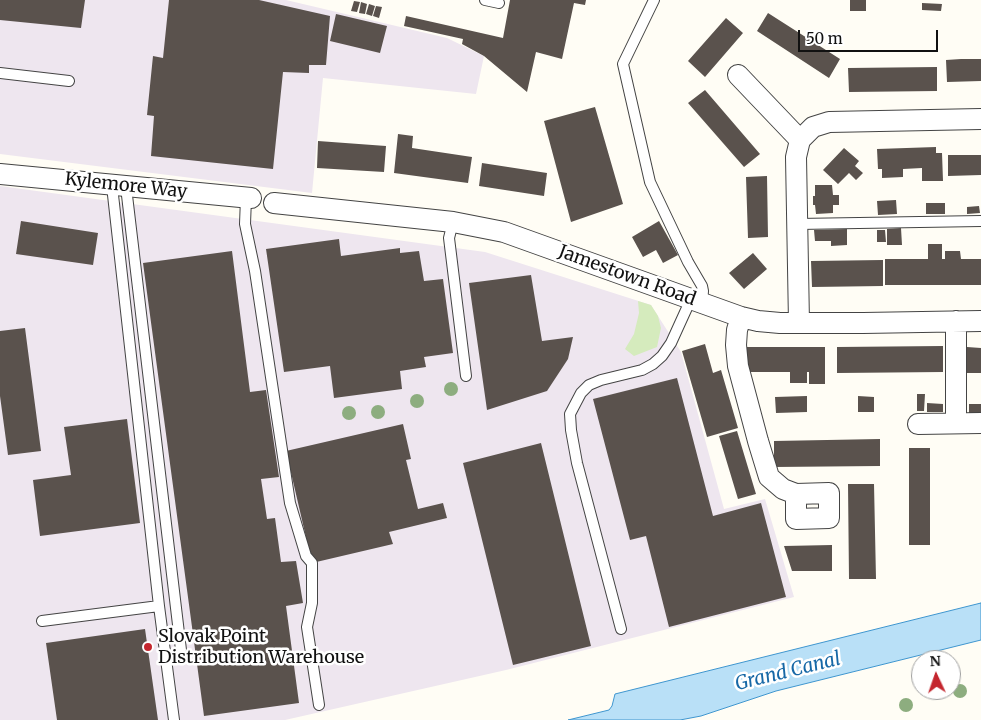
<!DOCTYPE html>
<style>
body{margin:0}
#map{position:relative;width:981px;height:720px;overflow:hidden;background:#fffdf5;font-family:Merriweather,serif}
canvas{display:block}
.north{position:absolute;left:911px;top:650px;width:50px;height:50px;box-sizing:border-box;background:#fff;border:1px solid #a0a0a0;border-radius:50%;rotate:357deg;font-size:14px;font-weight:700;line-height:20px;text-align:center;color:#111}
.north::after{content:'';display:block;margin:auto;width:18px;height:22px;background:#c4262e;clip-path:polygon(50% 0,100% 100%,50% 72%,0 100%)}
.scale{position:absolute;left:798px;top:30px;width:140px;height:22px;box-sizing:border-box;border:2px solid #111;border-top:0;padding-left:6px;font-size:15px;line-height:18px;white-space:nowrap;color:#111;-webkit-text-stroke:4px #fff;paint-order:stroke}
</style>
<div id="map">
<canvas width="981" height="720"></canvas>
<div class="north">N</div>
<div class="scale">50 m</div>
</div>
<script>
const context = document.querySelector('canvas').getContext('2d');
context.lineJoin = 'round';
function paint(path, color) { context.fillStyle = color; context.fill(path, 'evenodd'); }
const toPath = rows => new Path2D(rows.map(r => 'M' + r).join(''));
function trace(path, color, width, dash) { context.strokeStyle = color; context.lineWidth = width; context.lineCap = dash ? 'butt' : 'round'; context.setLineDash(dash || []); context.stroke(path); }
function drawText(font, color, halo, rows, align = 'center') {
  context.font = font + ' Merriweather,serif'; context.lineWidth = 5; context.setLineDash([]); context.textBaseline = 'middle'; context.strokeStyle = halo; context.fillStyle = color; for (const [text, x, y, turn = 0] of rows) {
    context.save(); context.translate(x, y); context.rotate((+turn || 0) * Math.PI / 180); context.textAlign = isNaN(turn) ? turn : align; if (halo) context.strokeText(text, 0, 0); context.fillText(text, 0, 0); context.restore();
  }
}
const industrial = toPath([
 [0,0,286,0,447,38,484,56,476,94,323,78,312,193,0,154],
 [0,186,485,252,651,305,681,352,724,509,765,499,794,597,506,670,285,720,0,720]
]);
const green = toPath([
 [638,301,651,305,658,316,661,328,657,347,634,356,625,349,634,334,639,313]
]);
const water = toPath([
 [981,603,981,640,776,691,701,716,680,720,568,720,609,710,612,706,615,694,981,603]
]);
const building = toPath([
 [0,0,85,0,81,28,0,20],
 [169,0,259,0,330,16,326,65,309,65,309,73,283,72,273,169,151,156,154,116,147,115,153,56,163,58],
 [510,0,586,0,585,5,574,3,562,59,536,52,527,92,484,56,462,44,463,39,404,26,406,16,503,38],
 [850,0,866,0,866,11,850,11],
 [354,1,360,2,357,12,351,11],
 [361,2,367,4,365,14,359,13],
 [922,3,942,4,941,11,922,10],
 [369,4,375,6,372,16,366,14],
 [376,6,382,7,379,18,373,16],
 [768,13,840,59,829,78,757,31],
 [336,14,387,26,380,53,330,41],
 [726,18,743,33,705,77,688,61],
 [961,59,981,59,981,81,947,82,946,60],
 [937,67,937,91,849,92,848,68],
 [705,90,760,154,744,167,688,103],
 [595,107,623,204,571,222,544,121],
 [398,134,413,136,412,148,472,157,468,183,394,173],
 [318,141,386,146,384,172,317,168],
 [936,147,936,153,942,153,943,181,922,181,922,168,903,169,903,177,882,178,882,169,878,169,877,149],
 [844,148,859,161,855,166,863,173,856,180,849,173,838,184,823,170],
 [948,155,981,155,981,175,948,176],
 [482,163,547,173,544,196,479,186],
 [767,176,768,237,748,238,746,177],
 [815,185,832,185,833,195,839,195,839,205,833,205,833,213,816,214,815,205,813,205,813,196,815,196],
 [896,200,897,214,878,215,877,201],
 [926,203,945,203,945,214,926,214],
 [979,206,980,213,967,214,967,207],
 [21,221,98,233,93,265,16,254],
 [659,221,678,255,663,263,656,250,643,257,632,237],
 [901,228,902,245,887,245,887,229],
 [847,229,847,245,831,246,831,241,815,241,814,230],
 [877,230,885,230,886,242,877,242],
 [339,239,341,256,400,248,400,253,419,251,424,281,443,279,453,353,424,357,426,367,400,371,402,389,334,398,330,366,284,372,266,249],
 [928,244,942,244,942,259,945,259,945,251,960,251,961,259,981,259,981,285,885,285,885,259,928,259],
 [232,251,250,392,266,390,279,477,261,479,267,519,275,518,281,562,296,561,303,603,286,606,299,703,204,716,143,263],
 [753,253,767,269,744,289,729,273],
 [883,260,883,286,812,287,811,261],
 [531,275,542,341,573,337,568,359,547,391,487,410,469,283],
 [25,328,41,451,8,455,0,396,0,331],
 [705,344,713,373,721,370,738,428,707,437,682,351],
 [943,346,943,372,837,373,837,347],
 [747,347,825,347,825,384,809,384,809,372,807,372,807,383,790,383,790,372,747,372],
 [967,347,981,348,981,373,967,373],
 [677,378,713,516,761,503,786,597,669,627,646,536,630,540,593,399],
 [917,394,925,394,924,411,917,411],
 [807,396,807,412,776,413,775,397],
 [858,396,874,397,874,412,858,412],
 [927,403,943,404,943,412,927,412],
 [969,404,981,404,981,413,969,413],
 [127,419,140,523,40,536,33,480,71,475,64,427],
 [403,424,411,459,406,460,418,509,443,503,447,518,389,532,393,544,312,563,286,451],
 [737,431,756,494,738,499,719,436],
 [880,439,880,466,774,467,774,441],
 [541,443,591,646,513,665,463,463],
 [909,448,930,448,930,545,909,545],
 [848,484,874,484,876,579,849,579],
 [832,545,832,571,792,571,784,546],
 [145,629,158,720,57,720,46,643]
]);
const lane = toPath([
 [485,0,499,3],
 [654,0,623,64,650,182,688,262,702,286,703,291,702,303],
 [0,73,69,81],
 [112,186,159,606,174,720],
 [126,187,181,650],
 [246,198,245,224,255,271,290,503,306,556,312,563,312,603,307,627,319,705],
 [453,222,449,238,466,376],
 [798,224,981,221],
 [42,621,159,606],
 [621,629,577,463,571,430,570,414,581,393,589,385,601,380,642,370,653,364,662,356,671,343,691,299]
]);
const street = toPath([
 [738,75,800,140],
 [0,174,251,198],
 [274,203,453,222,504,232,741,317,758,321,780,323,863,323,981,321],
 [741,317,737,330,736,345,738,366,758,441,769,477,783,489,796,494],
 [956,321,956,423],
 [799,323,796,157,800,140,813,127,829,122,981,119],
 [918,424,981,423],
 [829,493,829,518,796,519,796,494,829,493]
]);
const trees = [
 [451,389],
 [417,401],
 [378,412],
 [349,413],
 [960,691],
 [906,705]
];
const markers = [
 [148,647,5,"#c4262e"]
];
const streetNames = [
 ["Kylemore Way",126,186,6],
 ["Jamestown Road",627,276,20]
];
const poiNames = [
 ["Slovak Point",158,637],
 ["Distribution Warehouse",158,658]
];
const waterNames = [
 ["Grand Canal",788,672,-14]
];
paint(industrial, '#eee6ef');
paint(green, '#d5ebbd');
paint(water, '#b9e0f7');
trace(water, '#3f96cf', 1);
paint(building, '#5a524d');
trace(lane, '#444', 12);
trace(street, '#444', 22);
trace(lane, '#fff', 10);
trace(street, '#fff', 20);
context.fillStyle = '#8dad7f';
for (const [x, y] of trees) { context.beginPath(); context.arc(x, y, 7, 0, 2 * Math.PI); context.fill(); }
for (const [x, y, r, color] of markers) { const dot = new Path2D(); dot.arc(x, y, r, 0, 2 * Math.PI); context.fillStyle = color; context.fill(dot); trace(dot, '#fff', 2); }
drawText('18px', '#111', '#fff', streetNames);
drawText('18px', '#111', '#fff', poiNames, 'left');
drawText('italic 19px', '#1768a6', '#fff', waterNames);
</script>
